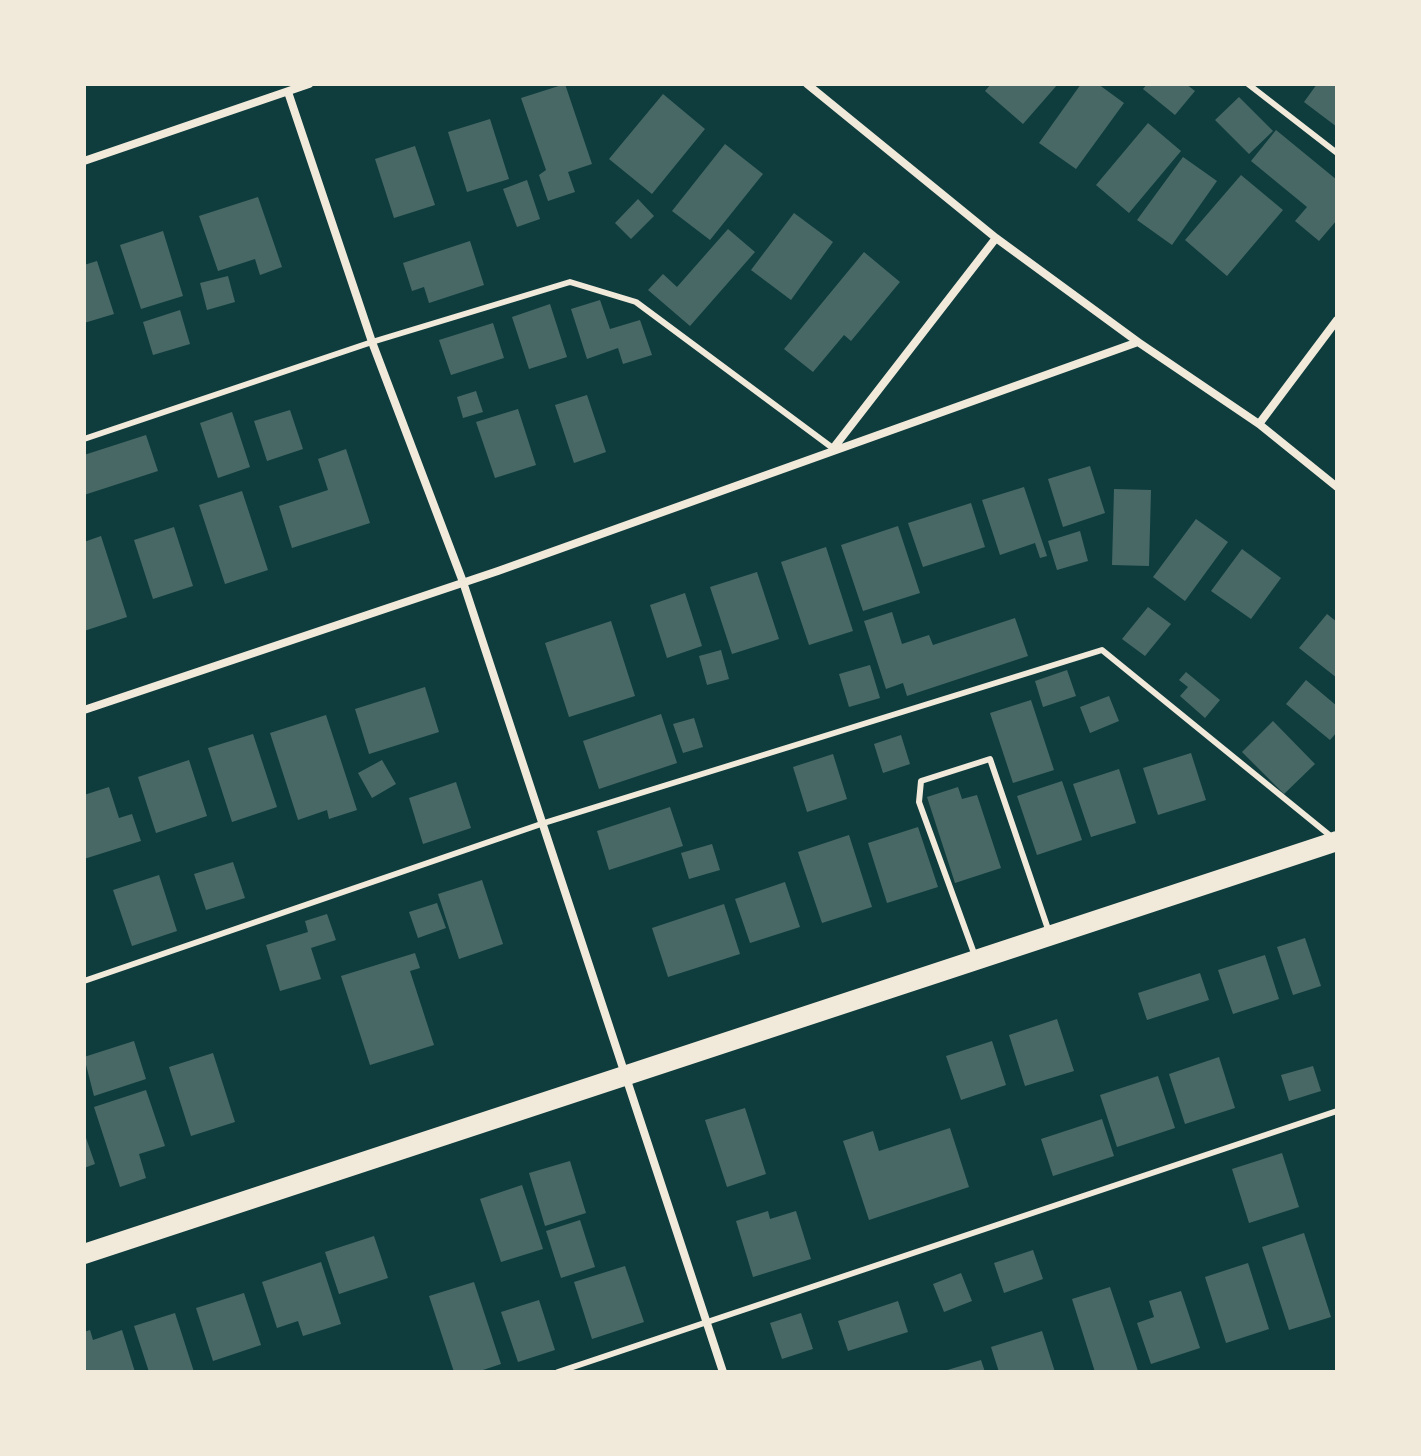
<!DOCTYPE html>
<style>
body{margin:0}
#map{position:relative;width:1421px;height:1456px;overflow:hidden;background:#0f3d3e;font-family:"Alegreya Sans",sans-serif}
canvas{display:block}
.frame{position:absolute;inset:0;border:86px solid #f1e9da;pointer-events:none}
</style>
<div id="map">
<canvas width="1421" height="1456"></canvas>
<div class="frame"></div>
</div>
<script>
const context = document.querySelector('canvas').getContext('2d');
context.lineJoin = 'round';
function paint(path, color) { context.fillStyle = color; context.fill(path, 'evenodd'); }
const toPath = rows => new Path2D(rows.map(r => 'M' + r).join(''));
function trace(path, color, width, dash) { context.strokeStyle = color; context.lineWidth = width; context.lineCap = dash ? 'butt' : 'round'; context.setLineDash(dash || []); context.stroke(path); }
const building = toPath([
 [565,84,592,164,568,172,575,192,548,201,539,175,546,170,521,98],
 [991,84,1058,84,1023,124,985,91],
 [1081,84,1098,84,1124,103,1076,169,1039,143],
 [1147,84,1186,84,1195,91,1175,115,1143,89],
 [1317,84,1337,84,1337,127,1304,102],
 [663,94,705,129,652,194,609,159],
 [1239,97,1273,131,1249,154,1215,120],
 [490,119,509,179,467,192,448,132],
 [1148,123,1181,151,1129,213,1096,185],
 [1276,130,1337,180,1337,220,1319,241,1295,221,1307,207,1251,161],
 [725,144,763,174,710,240,672,211],
 [415,146,435,205,394,218,375,159],
 [1183,157,1217,181,1172,245,1137,220],
 [1241,175,1283,210,1227,276,1185,240],
 [527,180,540,219,517,227,503,189],
 [258,197,282,267,260,275,255,259,218,271,199,216],
 [638,199,654,216,631,239,615,223],
 [794,213,833,242,791,300,751,270],
 [728,229,755,252,690,326,648,290,663,274,677,287],
 [163,231,183,296,141,309,120,245],
 [470,241,484,285,429,303,424,287,412,291,403,263],
 [864,252,900,282,851,341,844,335,813,372,784,349],
 [97,261,114,314,84,323,84,265],
 [228,276,235,302,207,310,200,283],
 [600,300,610,329,640,320,652,355,623,364,618,348,587,359,571,309],
 [550,304,567,357,529,369,512,317],
 [180,310,190,344,153,355,143,322],
 [493,323,504,358,451,375,439,340],
 [476,391,483,412,463,418,457,397],
 [587,395,606,452,574,463,555,405],
 [518,409,536,465,495,478,476,422],
 [290,410,303,449,267,461,254,421],
 [232,412,250,467,218,478,200,423],
 [146,435,158,471,84,495,84,455],
 [346,449,370,523,292,548,279,506,328,490,318,459],
 [1090,466,1105,513,1063,527,1048,479],
 [1024,487,1047,556,1040,558,1035,543,1000,555,982,500],
 [1114,489,1151,490,1149,566,1112,565],
 [242,491,268,570,225,584,199,505],
 [971,503,985,547,923,567,908,523],
 [1196,519,1228,542,1185,601,1153,577],
 [898,526,920,593,863,611,841,545],
 [174,527,193,586,153,599,134,540],
 [1080,531,1088,561,1057,570,1048,541],
 [101,536,127,617,84,631,84,542],
 [826,547,853,631,809,645,781,562],
 [1242,549,1281,578,1251,619,1211,591],
 [757,572,779,639,732,654,710,587],
 [685,593,702,646,667,658,650,605],
 [1148,607,1171,624,1145,656,1122,639],
 [892,612,902,644,929,635,933,645,1015,618,1028,656,907,696,903,683,886,689,864,621],
 [1327,614,1337,622,1337,678,1299,648],
 [611,621,635,696,569,717,545,643],
 [721,650,729,679,707,685,699,656],
 [870,665,880,698,849,707,839,674],
 [1067,670,1076,696,1043,707,1035,681],
 [1186,672,1220,700,1205,718,1180,696,1188,687,1179,680],
 [1306,680,1337,706,1337,732,1330,740,1286,704],
 [425,687,439,732,369,754,355,709],
 [1109,696,1119,721,1090,733,1080,707],
 [1031,700,1054,770,1013,783,990,713],
 [661,714,677,763,599,789,583,741],
 [326,715,357,810,329,819,327,810,298,820,270,733],
 [694,718,703,747,683,753,673,724],
 [1273,721,1315,764,1284,794,1242,752],
 [253,734,277,807,232,822,208,748],
 [901,735,910,764,883,773,874,744],
 [1191,753,1206,800,1158,815,1143,768],
 [833,754,847,799,807,812,793,767],
 [189,760,207,816,156,833,138,777],
 [382,760,396,784,372,798,358,773],
 [1119,769,1136,823,1091,837,1073,784],
 [1062,781,1082,840,1037,855,1017,796],
 [456,782,471,828,423,844,409,798],
 [109,787,119,818,132,814,141,841,84,859,84,795],
 [958,787,962,799,977,795,1001,868,955,883,927,797],
 [670,807,683,846,609,870,597,831],
 [918,827,938,887,887,903,868,843],
 [849,835,872,907,822,923,798,852],
 [712,844,720,870,689,879,681,853],
 [233,862,245,898,206,910,194,874],
 [159,875,177,931,132,946,113,890],
 [482,880,503,944,459,959,438,894],
 [785,882,800,927,750,943,735,899],
 [437,903,446,928,418,938,409,912],
 [724,904,740,954,668,977,652,928],
 [327,914,336,940,311,948,321,979,280,991,266,945,308,932,305,921],
 [1305,938,1321,986,1293,995,1277,947],
 [415,953,420,968,410,971,434,1045,370,1065,341,976],
 [1265,955,1279,999,1233,1014,1218,970],
 [1200,973,1209,1000,1147,1020,1138,993],
 [1057,1019,1074,1071,1025,1086,1009,1035],
 [134,1041,146,1079,94,1096,84,1057],
 [992,1041,1006,1085,961,1100,946,1056],
 [213,1053,235,1122,191,1136,169,1067],
 [1219,1057,1235,1108,1185,1124,1169,1074],
 [1313,1066,1321,1091,1289,1101,1281,1075],
 [1158,1076,1175,1128,1117,1147,1100,1095],
 [146,1090,165,1146,139,1154,146,1178,120,1187,94,1107],
 [745,1108,766,1174,727,1187,705,1120],
 [1102,1119,1114,1156,1053,1176,1041,1139],
 [950,1128,969,1187,869,1220,843,1141,873,1131,879,1151],
 [84,1132,95,1164,84,1168],
 [1282,1153,1299,1207,1249,1223,1232,1169],
 [570,1161,586,1213,545,1226,529,1173],
 [522,1185,543,1249,501,1262,480,1199],
 [768,1211,770,1219,796,1211,811,1259,753,1277,736,1221],
 [580,1220,595,1267,561,1278,546,1231],
 [1304,1233,1331,1317,1289,1330,1262,1247],
 [374,1236,388,1278,339,1294,325,1252],
 [1033,1250,1043,1279,1004,1293,994,1263],
 [321,1262,341,1324,303,1336,298,1321,277,1328,262,1282],
 [1248,1263,1269,1329,1226,1343,1205,1277],
 [625,1266,644,1322,592,1339,574,1282],
 [961,1273,972,1301,944,1312,933,1284],
 [474,1282,501,1364,477,1372,454,1372,429,1296],
 [1110,1287,1138,1371,1135,1372,1095,1372,1072,1299],
 [1181,1291,1200,1348,1151,1364,1137,1323,1154,1317,1149,1301],
 [244,1293,261,1345,213,1361,196,1308],
 [539,1300,555,1350,518,1362,501,1312],
 [898,1301,908,1332,848,1351,838,1321],
 [175,1313,194,1372,149,1372,134,1326],
 [801,1313,813,1349,782,1359,770,1323],
 [90,1330,93,1340,122,1330,135,1372,84,1372,84,1332],
 [1042,1331,1055,1372,999,1372,991,1347],
 [981,1360,985,1372,945,1372,944,1371]
]);
const service = toPath([
 [1248,84,1337,153],
 [84,439,372,342,570,282,636,302,834,449],
 [975,956,919,802,921,781,990,759,1049,932],
 [84,981,544,823,1102,650,1333,838],
 [558,1372,1337,1111]
]);
const minor = toPath([
 [807,84,996,238,1138,342,1259,424,1337,487],
 [288,92,372,342,463,582,723,1372],
 [84,161,309,84],
 [1259,424,1337,320],
 [835,446,996,238],
 [84,710,498,571,1138,342]
]);
const primary = toPath([
 [84,1254,1337,841]
]);
paint(building, '#486865');
trace(service, '#f1e9da', 6);
trace(minor, '#f1e9da', 8);
trace(primary, '#f1e9da', 20);
</script>
